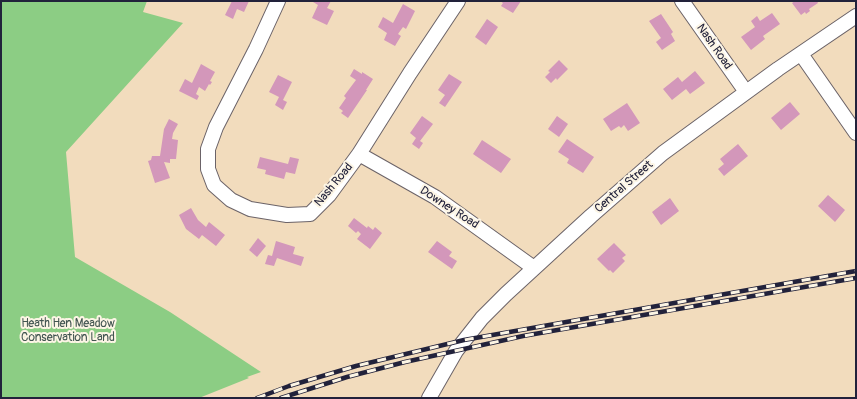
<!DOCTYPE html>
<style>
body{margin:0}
#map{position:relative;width:857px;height:399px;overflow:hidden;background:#f2dcbd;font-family:Pangolin,sans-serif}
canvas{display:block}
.frame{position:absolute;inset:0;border:2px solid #22223b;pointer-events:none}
</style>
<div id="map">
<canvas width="857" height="399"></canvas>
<div class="frame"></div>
</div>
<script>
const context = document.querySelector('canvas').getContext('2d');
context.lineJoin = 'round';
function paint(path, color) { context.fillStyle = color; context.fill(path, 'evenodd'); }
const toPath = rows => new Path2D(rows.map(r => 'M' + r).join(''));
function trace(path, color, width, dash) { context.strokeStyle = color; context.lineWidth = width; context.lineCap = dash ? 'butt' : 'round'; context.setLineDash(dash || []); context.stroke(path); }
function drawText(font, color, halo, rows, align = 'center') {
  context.font = font + ' Pangolin,sans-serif'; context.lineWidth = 4; context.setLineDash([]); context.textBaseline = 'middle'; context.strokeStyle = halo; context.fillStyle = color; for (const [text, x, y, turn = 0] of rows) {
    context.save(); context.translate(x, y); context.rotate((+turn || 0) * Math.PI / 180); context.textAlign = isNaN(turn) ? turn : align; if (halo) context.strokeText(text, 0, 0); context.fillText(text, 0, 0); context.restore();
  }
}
const green = toPath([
 [1,1,147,1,143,12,183,23,66,152,75,257,170,312,261,372,247,377,249,378,199,398,1,398]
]);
const building = toPath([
 [232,1,249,1,244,12,237,9,233,19,225,15],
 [314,1,331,1,327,8,334,11,327,25,312,18,318,5,313,2],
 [500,1,521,1,513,13,501,6,503,3],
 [795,1,817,1,818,3,809,9,810,11,806,14,805,12,801,15,792,3],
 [403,4,415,11,406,29,403,27,398,34,401,36,395,46,384,40,387,33,378,27,383,17,393,23],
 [772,13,780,24,763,36,765,39,751,50,741,37,755,27,751,21,757,16,760,21],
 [661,14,673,32,671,34,675,41,662,50,656,42,661,38,649,21],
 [487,19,498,27,486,45,475,37],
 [559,60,568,69,557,80,556,78,551,83,545,77,550,72,548,71],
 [201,64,215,72,210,81,212,82,210,85,209,84,205,91,199,87,196,94,199,96,197,100,179,91,185,79,192,83],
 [354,69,362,74,362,72,373,79,366,90,367,90,348,118,341,113,343,111,339,108,346,98,344,96,356,80,350,76],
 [695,71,705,83,690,94,686,89,672,100,663,89,678,77,682,82],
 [449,74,462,82,445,107,439,103,445,95,438,90],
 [278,75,292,82,283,100,287,102,283,110,275,105,279,97,269,92],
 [790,102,800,114,781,130,771,118],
 [627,103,640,123,628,131,624,125,621,128,619,126,611,131,603,119],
 [422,116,433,124,420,141,423,143,419,149,412,144,416,138,410,133],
 [557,116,568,124,559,137,548,129],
 [169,119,178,124,173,133,172,139,178,140,176,159,170,159,170,163,164,162,170,178,155,183,148,161,151,160,152,156,160,156,164,129],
 [567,139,594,157,583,173,567,163,569,159,558,152],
 [482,140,511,159,501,173,473,154],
 [738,144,748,156,724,176,718,169,724,164,720,159],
 [260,157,288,164,290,157,299,159,295,174,286,172,284,179,265,174,266,170,257,168],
 [828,195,845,210,835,222,818,206],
 [670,198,679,211,661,225,652,212],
 [191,208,198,220,206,227,209,222,225,235,216,246,202,235,199,239,186,229,179,215],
 [354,218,367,228,368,226,373,230,375,227,382,233,370,249,357,239,361,234,358,231,356,233,348,226],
 [258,238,266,246,257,257,249,250],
 [276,241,295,247,293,254,304,257,301,266,277,258,274,266,265,264,268,255,272,256],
 [437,241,452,252,449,256,457,261,452,269,428,252],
 [614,243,626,255,622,258,625,261,613,273,610,270,609,271,597,259]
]);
const minor = toPath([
 [278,1,256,49,216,127,208,149,208,169,214,185,231,200,250,209,287,215,310,214,329,195,359,154,410,73,458,1],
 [682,1,746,92],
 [801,54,856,133],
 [359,154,435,197,534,268],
 [429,398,456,351,482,318,506,294,591,216,663,153,778,69,856,16]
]);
const rail = toPath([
 [257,398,289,386,356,366,464,340,856,271],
 [281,398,347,377,405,362,523,336,856,278]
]);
const streetNames = [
 ["Nash Road",714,47,55],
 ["Nash Road",334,185,-50],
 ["Central Street",624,187,-41],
 ["Downey Road",449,208,33]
];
const parkNames = [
 ["Heath Hen Meadow",68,324],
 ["Conservation Land",68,338]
];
paint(green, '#8ccd84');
paint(building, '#d397ba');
trace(minor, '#6b6368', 16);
trace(minor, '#fff', 14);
trace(rail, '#22223b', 4.5);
trace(rail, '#fcf5e5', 3, [9]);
drawText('12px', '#22223b', '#fcf5e5', streetNames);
drawText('12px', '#425551', '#fcf5e5', parkNames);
</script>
